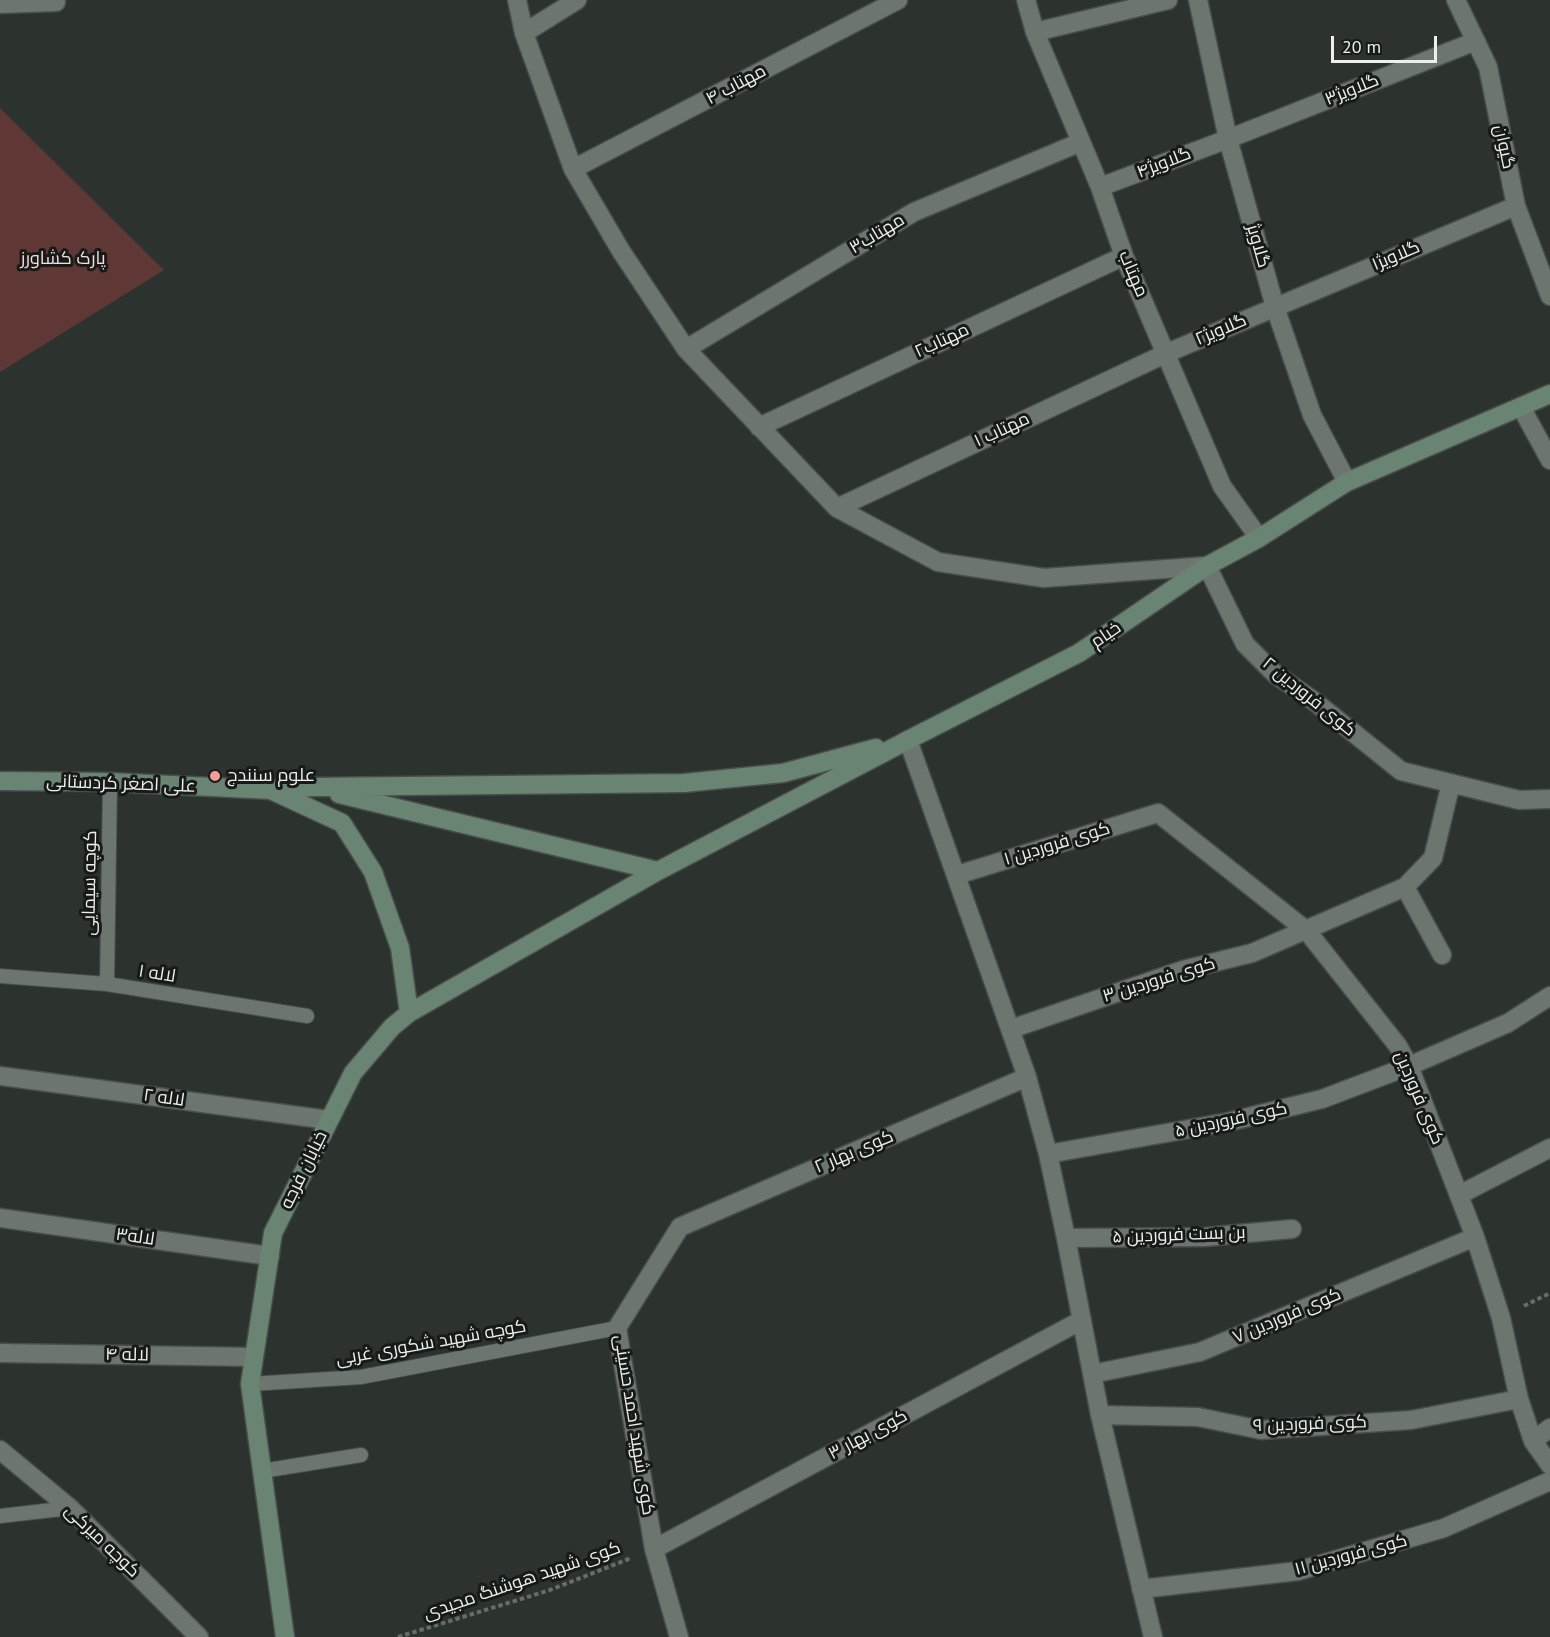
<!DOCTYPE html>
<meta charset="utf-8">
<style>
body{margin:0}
#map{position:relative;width:1550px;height:1637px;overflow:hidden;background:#2c332e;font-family:"PT Sans",sans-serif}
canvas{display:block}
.scale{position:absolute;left:1331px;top:36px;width:106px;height:27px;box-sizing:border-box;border:3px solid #ecf0ed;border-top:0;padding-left:8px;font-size:18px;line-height:21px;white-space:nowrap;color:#ecf0ed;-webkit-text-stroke:4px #171a18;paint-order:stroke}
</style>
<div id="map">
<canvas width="1550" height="1637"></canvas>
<div class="scale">20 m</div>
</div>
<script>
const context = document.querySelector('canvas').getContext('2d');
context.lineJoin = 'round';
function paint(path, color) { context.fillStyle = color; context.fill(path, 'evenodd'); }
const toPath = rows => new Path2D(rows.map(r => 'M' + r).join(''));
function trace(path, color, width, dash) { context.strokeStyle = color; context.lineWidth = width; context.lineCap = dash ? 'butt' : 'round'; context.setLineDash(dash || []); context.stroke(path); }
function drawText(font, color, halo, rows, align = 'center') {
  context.font = font + ' "PT Sans",Cairo,sans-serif'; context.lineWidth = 6; context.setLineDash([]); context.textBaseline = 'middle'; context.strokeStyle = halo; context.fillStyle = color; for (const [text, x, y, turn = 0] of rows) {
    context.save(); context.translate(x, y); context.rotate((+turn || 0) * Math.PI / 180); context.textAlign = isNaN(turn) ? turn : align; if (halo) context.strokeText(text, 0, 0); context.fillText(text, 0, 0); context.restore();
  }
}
const green = toPath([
 [0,108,164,270,0,372]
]);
const path = toPath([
 [1524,1306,1550,1293],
 [398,1637,550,1590,631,1558]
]);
const lane = toPath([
 [0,976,107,984,307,1016],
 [107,984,110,782],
 [250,1384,361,1377,617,1328],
 [262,1471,361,1455],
 [0,1516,70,1508]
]);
const street = toPath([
 [517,0,524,33,573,169,621,251,686,349,837,508,938,562,1044,578,1207,566,1245,644,1275,674,1314,701,1401,771,1519,800,1550,799],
 [1026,0,1035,32,1100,187,1124,256,1222,486,1259,538],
 [1198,0,1228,139,1275,307,1312,415,1347,482],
 [1456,0,1488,67,1516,206,1550,296],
 [0,4,56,2],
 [1035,32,1168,0],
 [524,33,577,0],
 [573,169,898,0],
 [1100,187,1228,139,1476,41],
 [686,349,914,212,1081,142],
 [1521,407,1550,460],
 [759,427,1124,256],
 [837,508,1167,353,1516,206],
 [908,740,1027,1077,1048,1154,1066,1238,1100,1415,1153,1637],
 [957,875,1158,813,1307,931,1398,1046,1409,1066,1475,1237,1501,1318,1519,1399,1533,1441,1550,1465],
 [1405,887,1442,955],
 [1011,1029,1183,970,1252,953,1405,887,1433,858,1451,783],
 [0,1076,329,1120],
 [1048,1154,1228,1122,1322,1099,1409,1066,1508,1023,1550,996],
 [1459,1195,1550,1148],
 [0,1218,270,1256],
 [1066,1238,1205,1237,1292,1229],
 [0,1353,254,1357],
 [1092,1374,1200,1352,1475,1237],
 [1100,1415,1198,1417,1261,1430,1411,1420,1519,1399],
 [1533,1441,1550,1428],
 [0,1450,70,1508,199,1637],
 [654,1549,1082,1320],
 [1141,1589,1298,1571,1444,1528,1550,1481],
 [679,1637,654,1549,617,1328,680,1227,1027,1077]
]);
const secondary = toPath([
 [0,781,110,782,272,790,313,787,684,783,783,773,876,748],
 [273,791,342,823,373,872,400,948,409,1013],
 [339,794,658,871],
 [285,1637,250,1384,273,1233,353,1073,392,1027,409,1013,658,871,908,740,1079,653,1207,566,1259,538,1347,482,1550,394]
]);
const markers = [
 [215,776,6,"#f59c96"]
];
const streetNames = [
 ["مهتاب ۴",736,85,-28],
 ["گلاویژ۳",1352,90,-22],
 ["گیوان",1504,147,78],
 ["گلاویژ۴",1164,163,-21],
 ["مهتاب۳",877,234,-31],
 ["گلاویژ",1258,246,74],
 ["گلاویژ۱",1396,256,-23],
 ["مهتاب",1133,274,67],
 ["گلاویژ۲",1221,330,-23],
 ["مهتاب۲",942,341,-25],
 ["مهتاب ۱",1002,430,-25],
 ["خیام",1106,635,-34],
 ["کوی فروردین ۲",1309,697,39],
 ["علی اصغر کردستانی",121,784,2],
 ["کوی فروردین ۱",1057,844,-17],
 ["کوچه سیمایی",90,883,-89],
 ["لاله ۱",157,974,9],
 ["کوی فروردین ۳",1159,980,-17],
 ["لاله ۲",164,1098,8],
 ["کوی فروردین",1419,1098,67],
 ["کوی فروردین ۵",1231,1120,-12],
 ["کوی بهار ۲",854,1152,-23],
 ["خیابان فرجه",304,1170,-64],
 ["بن بست فروردین ۵",1179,1235,-2],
 ["لاله۳",135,1237,8],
 ["کوی فروردین ۷",1287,1316,-23],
 ["کوچه شهید شکوری غربی",431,1343,-10],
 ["لاله ۴",127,1355,1],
 ["کوی فروردین ۹",1310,1424,-2],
 ["کوی شهید احمد حسینی",634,1425,81],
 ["کوی بهار ۳",868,1435,-28],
 ["کوچه میرکی",102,1541,44],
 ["کوی فروردین ۱۱",1351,1555,-15],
 ["کوی شهید هوشنگ مجیدی",522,1581,-19]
];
const parkNames = [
 ["پارک کشاورز",63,259]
];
const poiNames = [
 ["علوم سنندج",227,776]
];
paint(green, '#5f3836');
trace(lane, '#484e4a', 16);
trace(street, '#484e4a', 21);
trace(secondary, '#484e4a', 21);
trace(path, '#666c68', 4, [4.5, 3]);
trace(lane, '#6d756f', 14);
trace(street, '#6d756f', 18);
trace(secondary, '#6a8473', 18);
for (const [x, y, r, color] of markers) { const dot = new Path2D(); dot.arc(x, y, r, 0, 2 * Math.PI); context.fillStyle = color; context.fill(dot); trace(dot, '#171a18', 2); }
drawText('18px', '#ecf0ed', '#171a18', streetNames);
drawText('18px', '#f2dedc', '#171a18', parkNames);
drawText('18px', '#ecf0ed', '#171a18', poiNames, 'left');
</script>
